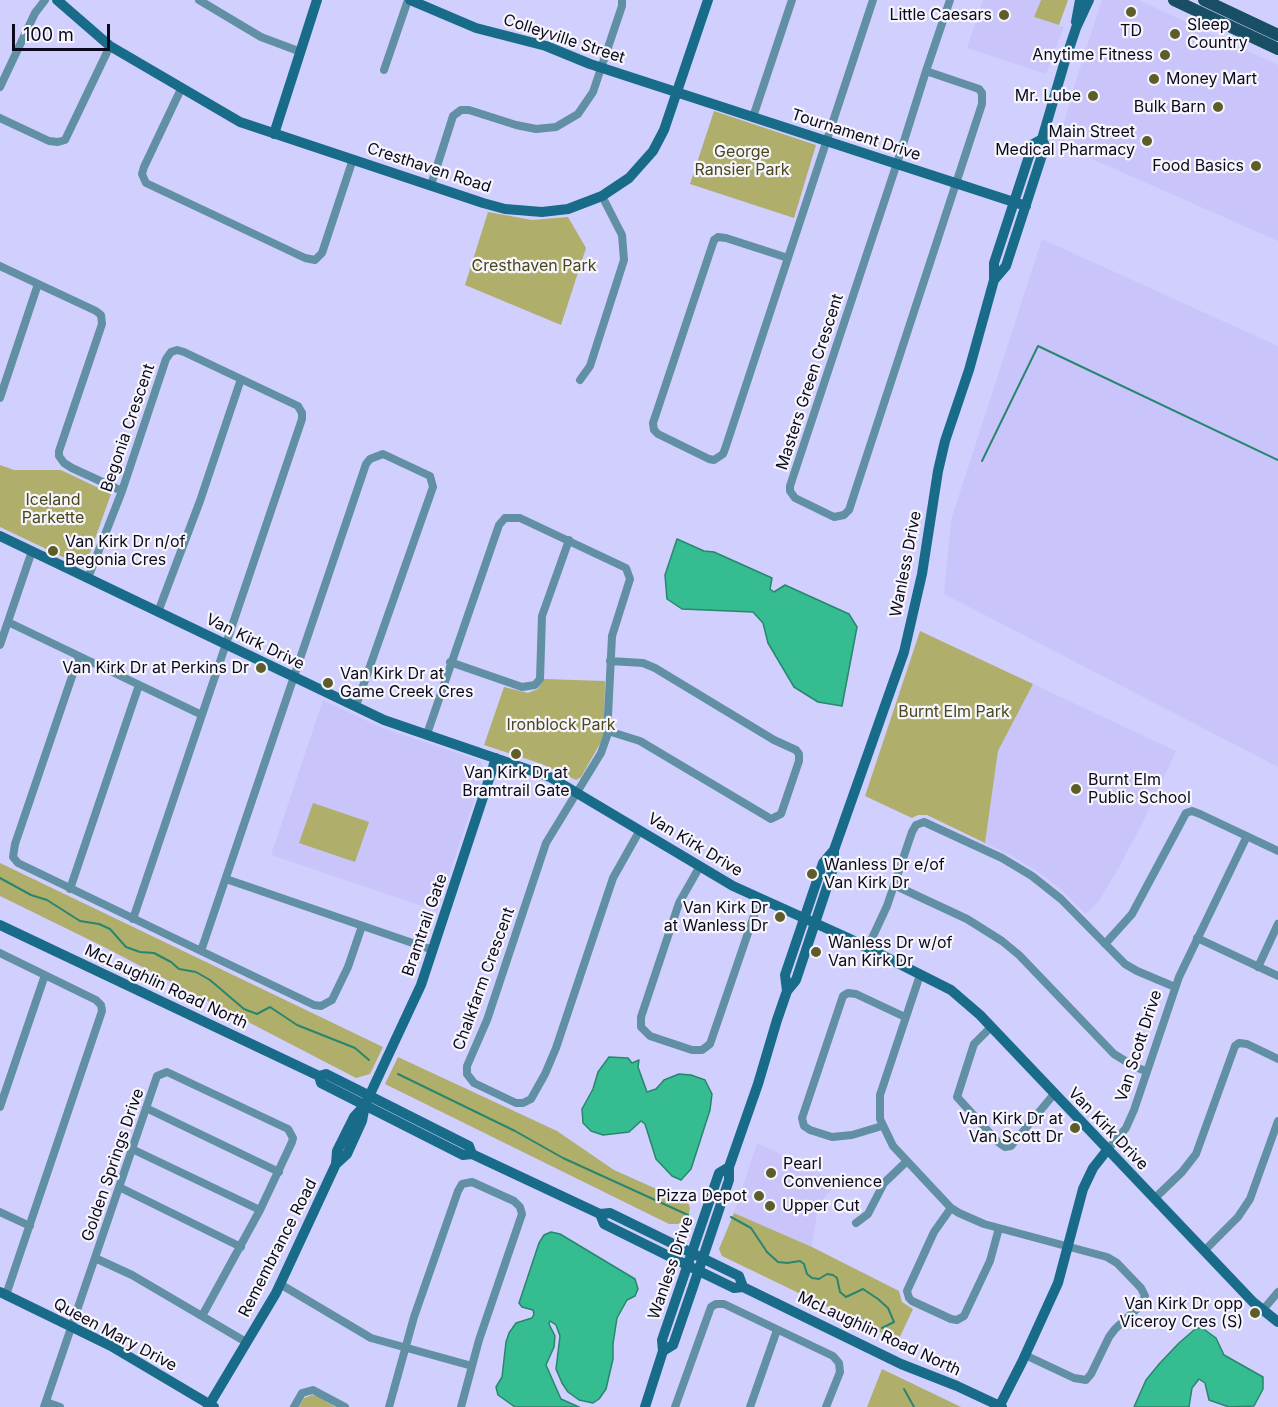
<!DOCTYPE html>
<style>
body{margin:0}
#map{position:relative;width:1278px;height:1407px;overflow:hidden;background:#d1cffe;font-family:Inter,sans-serif}
canvas{display:block}
.scale{position:absolute;left:12px;top:24px;width:98px;height:27px;box-sizing:border-box;border:3px solid #0c091d;border-top:0;padding-left:8px;font-size:18px;line-height:21px;white-space:nowrap;color:#0c091d;-webkit-text-stroke:4px #f5f5fb;paint-order:stroke}
</style>
<div id="map">
<canvas width="1278" height="1407"></canvas>
<div class="scale">100 m</div>
</div>
<script>
const context = document.querySelector('canvas').getContext('2d');
context.lineJoin = 'round';
function paint(path, color) { context.fillStyle = color; context.fill(path, 'evenodd'); }
const toPath = rows => new Path2D(rows.map(r => 'M' + r).join(''));
function trace(path, color, width, dash) { context.strokeStyle = color; context.lineWidth = width; context.lineCap = dash ? 'butt' : 'round'; context.setLineDash(dash || []); context.stroke(path); }
function drawText(font, color, halo, rows, align = 'center') {
  context.font = font + ' Inter,sans-serif'; context.lineWidth = 4.5; context.setLineDash([]); context.textBaseline = 'middle'; context.strokeStyle = halo; context.fillStyle = color; for (const [text, x, y, turn = 0] of rows) {
    context.save(); context.translate(x, y); context.rotate((+turn || 0) * Math.PI / 180); context.textAlign = isNaN(turn) ? turn : align; if (halo) context.strokeText(text, 0, 0); context.fillText(text, 0, 0); context.restore();
  }
}
const built = toPath([
 [983,0,1041,0,1034,17,1064,27,1046,74,967,48],
 [1102,0,1139,0,1278,65,1278,241,1058,144,1077,77],
 [1042,239,1278,346,1278,767,944,594,951,520],
 [1033,684,1176,751,1141,826,1118,869,1099,901,1086,914,1061,890,1041,874,1010,855,985,843,998,751],
 [323,700,380,727,481,761,484,771,437,911,271,855],
 [757,1143,838,1182,818,1205,812,1247,734,1213]
]);
const green = toPath([
 [1041,0,1068,0,1059,25,1034,17],
 [714,111,816,145,794,218,690,184],
 [488,212,532,220,568,217,586,248,561,325,465,285],
 [0,465,14,470,61,470,111,494,86,564,82,566,0,527],
 [920,631,1033,684,998,751,985,843,927,815,918,815,912,818,865,796],
 [544,679,605,681,604,732,602,740,581,777,576,780,542,764,484,745,504,687,528,693,538,689],
 [313,803,369,822,355,862,299,843],
 [0,863,383,1047,370,1074,356,1078,102,946,0,896],
 [398,1057,557,1131,614,1170,688,1203,690,1208,688,1219,678,1224,669,1224,385,1084],
 [734,1213,812,1247,899,1291,902,1302,913,1309,898,1341,722,1256,719,1249],
 [882,1369,961,1407,867,1407],
 [312,1395,317,1396,335,1407,299,1407,304,1398]
]);
const water = toPath([
 [677,539,704,551,714,552,772,578,770,589,774,592,785,585,849,614,857,627,842,706,818,702,794,687,768,643,763,623,753,612,682,609,667,599,665,575,677,539],
 [609,1057,628,1058,632,1063,639,1060,638,1067,647,1092,656,1089,664,1080,679,1074,691,1075,705,1080,712,1094,710,1110,691,1169,681,1180,672,1176,656,1159,645,1124,641,1121,629,1132,603,1135,591,1131,583,1123,582,1109,593,1089,598,1072,609,1057],
 [551,1232,560,1234,635,1279,638,1289,635,1296,627,1300,617,1318,613,1344,613,1359,606,1389,599,1399,593,1403,579,1400,568,1392,562,1383,556,1369,560,1336,556,1325,550,1321,549,1324,555,1336,554,1347,546,1365,561,1399,579,1407,515,1407,498,1395,496,1387,502,1377,506,1342,509,1333,516,1323,532,1318,534,1314,533,1310,522,1307,519,1303,539,1243,544,1235,551,1232],
 [1201,1327,1216,1338,1224,1355,1263,1377,1263,1389,1254,1406,1229,1407,1209,1400,1205,1383,1199,1379,1192,1388,1189,1407,1134,1407,1146,1380,1160,1363,1179,1343,1194,1330,1201,1327]
]);
const stream = toPath([
 [982,461,1038,346,1278,460],
 [0,878,31,895,47,900,80,921,99,924,110,929,126,947,140,952,154,953,171,962,179,969,196,972,210,980,244,1009,257,1014,270,1007,297,1025,355,1048,369,1060],
 [398,1074,515,1131,563,1158,688,1215],
 [731,1217,751,1228,767,1252,778,1262,787,1263,800,1261,804,1264,807,1274,812,1278,819,1279,827,1274,833,1275,837,1278,840,1292,846,1297,863,1289,878,1299,888,1308,894,1322,882,1328],
 [904,1389,914,1407]
]);
const street = toPath([
 [199,0,261,37,301,52],
 [384,70,408,0],
 [926,71,979,89,982,93,982,104,849,510,844,515,834,517,795,498,790,491,790,486,792,480,899,157,926,71,950,0],
 [0,87,35,13,45,0],
 [181,89,144,167,142,174,146,183,305,258,315,260,322,253,353,159],
 [753,117,792,0],
 [0,118,49,141,58,142,65,140,110,46],
 [431,185,453,116,461,110,469,110,516,125,536,129,556,127,578,114,593,92,622,6,622,0],
 [788,258,726,238,718,237,714,240,653,423,654,430,658,434,709,459,714,460,723,454,725,449,873,0],
 [0,266,96,311,101,315,102,324,59,451,59,456,64,463,72,468,122,491],
 [580,380,590,366,624,260,622,235,602,196],
 [0,398,38,284],
 [88,578,122,491,166,359,171,352,177,350,184,352,298,406,302,413,302,419,133,919],
 [158,612,200,501,241,379],
 [8,622,202,715],
 [0,645,32,551],
 [79,656,15,844,13,857,18,863,201,951],
 [450,662,522,687,535,685,540,679,542,616,569,540],
 [356,706,433,487,430,476,383,454,370,459,366,464,201,951,314,1005,321,1006,332,1000,348,967,362,926],
 [608,731,640,741,771,819,781,814,799,761,799,754,796,750,774,740,655,668,643,663,610,661],
 [427,734,499,525,505,518,520,518,626,568,630,579,612,636,607,736,601,753,546,843,487,1020,467,1066,467,1074,474,1083,516,1103,523,1103,531,1099,545,1074,556,1048,613,878,640,830],
 [700,866,679,903,641,1017,641,1027,650,1036,692,1050,702,1050,710,1044,760,898],
 [226,879,433,950],
 [894,885,967,919,1002,941,1019,955,1114,1054,1135,1067,1146,1071],
 [70,889,139,685],
 [1197,938,1278,976],
 [1105,944,1132,914,1186,813,1192,811,1200,814,1278,851],
 [867,949,887,906,912,832,916,825,924,822,1002,858,1032,876,1061,899,1125,964,1137,971,1175,987],
 [0,953,96,1000,101,1005,102,1011,6,1295],
 [1258,967,1278,924],
 [920,975,880,1095,880,1119,893,1146,951,1208,959,1213,984,1224,1107,1257,1117,1263,1141,1288,1145,1296,1140,1306,1115,1329,1109,1337,1091,1374,1086,1380,1074,1378,1025,1355],
 [991,1027,974,1044,957,1097,998,1142,1005,1147,1011,1146,1054,1094],
 [0,1107,45,975],
 [146,1108,279,1172],
 [882,1126,852,1135,832,1137,810,1130,804,1126,802,1118,843,996,848,993,856,994,905,1017],
 [132,1149,260,1210],
 [1108,1149,1126,1128,1134,1110,1179,977,1247,836],
 [119,1187,241,1247],
 [1155,1198,1182,1172,1196,1154,1235,1046,1239,1043,1247,1044,1278,1059],
 [951,1208,934,1232,907,1291,909,1298,912,1301,951,1319,957,1320,964,1316,990,1261,999,1228],
 [0,1212,30,1226],
 [856,1223,868,1214,884,1183,907,1161],
 [1204,1251,1238,1217,1250,1199,1278,1121],
 [95,1258,132,1275,246,1342],
 [280,1284,371,1338,472,1366],
 [1262,1311,1278,1292],
 [46,1402,60,1407],
 [44,1407,157,1076,167,1072,288,1129,293,1138,292,1142,260,1210,202,1316],
 [294,1407,302,1393,313,1390,345,1407],
 [389,1407,414,1317,458,1191,462,1184,472,1182,514,1201,520,1207,522,1214,479,1340,461,1407],
 [675,1407,711,1307,716,1304,724,1304,833,1356,839,1363,840,1372,826,1407],
 [750,1407,777,1330]
]);
const secondary = toPath([
 [57,0,110,46,240,122,483,203,505,209,542,212,568,209,602,196,629,178,653,151,664,130,708,0],
 [410,0,476,28,546,46,590,64,1026,206],
 [1076,22,1080,0],
 [274,134,317,0],
 [994,280,1006,266,1045,146,1042,139,1064,64,1076,28,1089,0],
 [0,536,384,720,550,777,733,886,848,938,951,990,980,1015,1253,1302,1278,1322],
 [0,925,319,1076,326,1074,352,1087,469,1146,472,1154],
 [787,991,785,975,823,863,834,850],
 [319,1076,321,1083,463,1155,472,1154,600,1214,610,1213,739,1276,743,1287],
 [336,1164,337,1151,354,1117,365,1105],
 [600,1214,604,1224,699,1271,734,1288,743,1287,901,1364,957,1386,1002,1407],
 [0,1292,111,1346,214,1407],
 [663,1351,673,1345,693,1287,729,1180,729,1167,758,1084,777,1020,787,991,796,980,834,866,834,850,904,652,922,574,938,471,945,441,969,370,994,280,994,263,1033,144,1042,139],
 [208,1407,276,1293,329,1179,336,1164,347,1154,362,1121,365,1105,421,985,496,758],
 [645,1407,663,1351,662,1340,719,1173,729,1167],
 [999,1407,1022,1362,1058,1283,1083,1189,1093,1168,1108,1149]
]);
const primary = toPath([
 [1174,0,1278,49],
 [1204,0,1278,35]
]);
const markers = [
 [1131,12,6,"#5e5c29"],
 [1004,15,6,"#5e5c29"],
 [1175,34,6,"#5e5c29"],
 [1165,55,6,"#5e5c29"],
 [1154,79,6,"#5e5c29"],
 [1093,96,6,"#5e5c29"],
 [1218,107,6,"#5e5c29"],
 [1147,141,6,"#5e5c29"],
 [1256,166,6,"#5e5c29"],
 [53,551,6,"#5e5c29"],
 [261,668,6,"#5e5c29"],
 [328,683,6,"#5e5c29"],
 [516,754,6,"#5e5c29"],
 [1076,789,6,"#5e5c29"],
 [812,874,6,"#5e5c29"],
 [780,917,6,"#5e5c29"],
 [816,952,6,"#5e5c29"],
 [1075,1128,6,"#5e5c29"],
 [771,1173,6,"#5e5c29"],
 [759,1196,6,"#5e5c29"],
 [770,1206,6,"#5e5c29"],
 [1255,1313,6,"#5e5c29"]
];
const poiNames = [
 ["Little Caesars",992,15],
 ["Sleep",1187,25,"left"],
 ["Country",1187,43,"left"],
 ["TD",1131,31,"center"],
 ["Anytime Fitness",1153,55],
 ["Money Mart",1166,79,"left"],
 ["Mr. Lube",1081,96],
 ["Bulk Barn",1206,107],
 ["Main Street",1135,132],
 ["Medical Pharmacy",1135,150],
 ["Food Basics",1244,166],
 ["Van Kirk Dr n/of",65,542,"left"],
 ["Begonia Cres",65,560,"left"],
 ["Van Kirk Dr at Perkins Dr",249,668],
 ["Van Kirk Dr at",340,674,"left"],
 ["Game Creek Cres",340,692,"left"],
 ["Van Kirk Dr at",516,773,"center"],
 ["Bramtrail Gate",516,791,"center"],
 ["Burnt Elm",1088,780,"left"],
 ["Public School",1088,798,"left"],
 ["Wanless Dr e/of",824,865,"left"],
 ["Van Kirk Dr",824,883,"left"],
 ["Van Kirk Dr",768,908],
 ["at Wanless Dr",768,926],
 ["Wanless Dr w/of",828,943,"left"],
 ["Van Kirk Dr",828,961,"left"],
 ["Van Kirk Dr at",1063,1119],
 ["Van Scott Dr",1063,1137],
 ["Pearl",783,1164,"left"],
 ["Convenience",783,1182,"left"],
 ["Pizza Depot",747,1196],
 ["Upper Cut",782,1206,"left"],
 ["Van Kirk Dr opp",1243,1304],
 ["Viceroy Cres (S)",1243,1322]
];
const streetNames = [
 ["Colleyville Street",564,39,18],
 ["Tournament Drive",856,135,18],
 ["Cresthaven Road",429,168,18],
 ["Masters Green Crescent",810,382,-72],
 ["Begonia Crescent",128,428,-71],
 ["Wanless Drive",906,564,-79],
 ["Van Kirk Drive",255,642,26],
 ["Van Kirk Drive",695,845,31],
 ["Bramtrail Gate",425,925,-71],
 ["Chalkfarm Crescent",484,979,-70],
 ["McLaughlin Road North",166,987,25],
 ["Van Scott Drive",1139,1046,-72],
 ["Van Kirk Drive",1108,1129,46],
 ["Golden Springs Drive",113,1165,-71],
 ["Remembrance Road",278,1248,-63],
 ["Wanless Drive",671,1268,-71],
 ["McLaughlin Road North",879,1334,25],
 ["Queen Mary Drive",115,1335,28]
];
const parkNames = [
 ["George",742,152],
 ["Ransier Park",742,170],
 ["Cresthaven Park",534,266],
 ["Iceland",53,500],
 ["Parkette",53,518],
 ["Burnt Elm Park",954,712],
 ["Ironblock Park",561,725]
];
paint(built, '#c9c5fb');
paint(green, '#afae6b');
paint(water, '#35bc91');
trace(water, '#29866e', 1.5);
trace(stream, '#29866e', 2);
trace(street, '#618fa3', 8);
trace(secondary, '#186c89', 10);
trace(primary, '#184f64', 12);
for (const [x, y, r, color] of markers) { const dot = new Path2D(); dot.arc(x, y, r, 0, 2 * Math.PI); context.fillStyle = color; context.fill(dot); trace(dot, '#f5f5fb', 2); }
drawText('16px', '#0c091d', '#f5f5fb', poiNames, 'right');
drawText('16px', '#0c091d', '#f5f5fb', streetNames);
drawText('16px', '#49471b', '#f5f5fb', parkNames);
</script>
